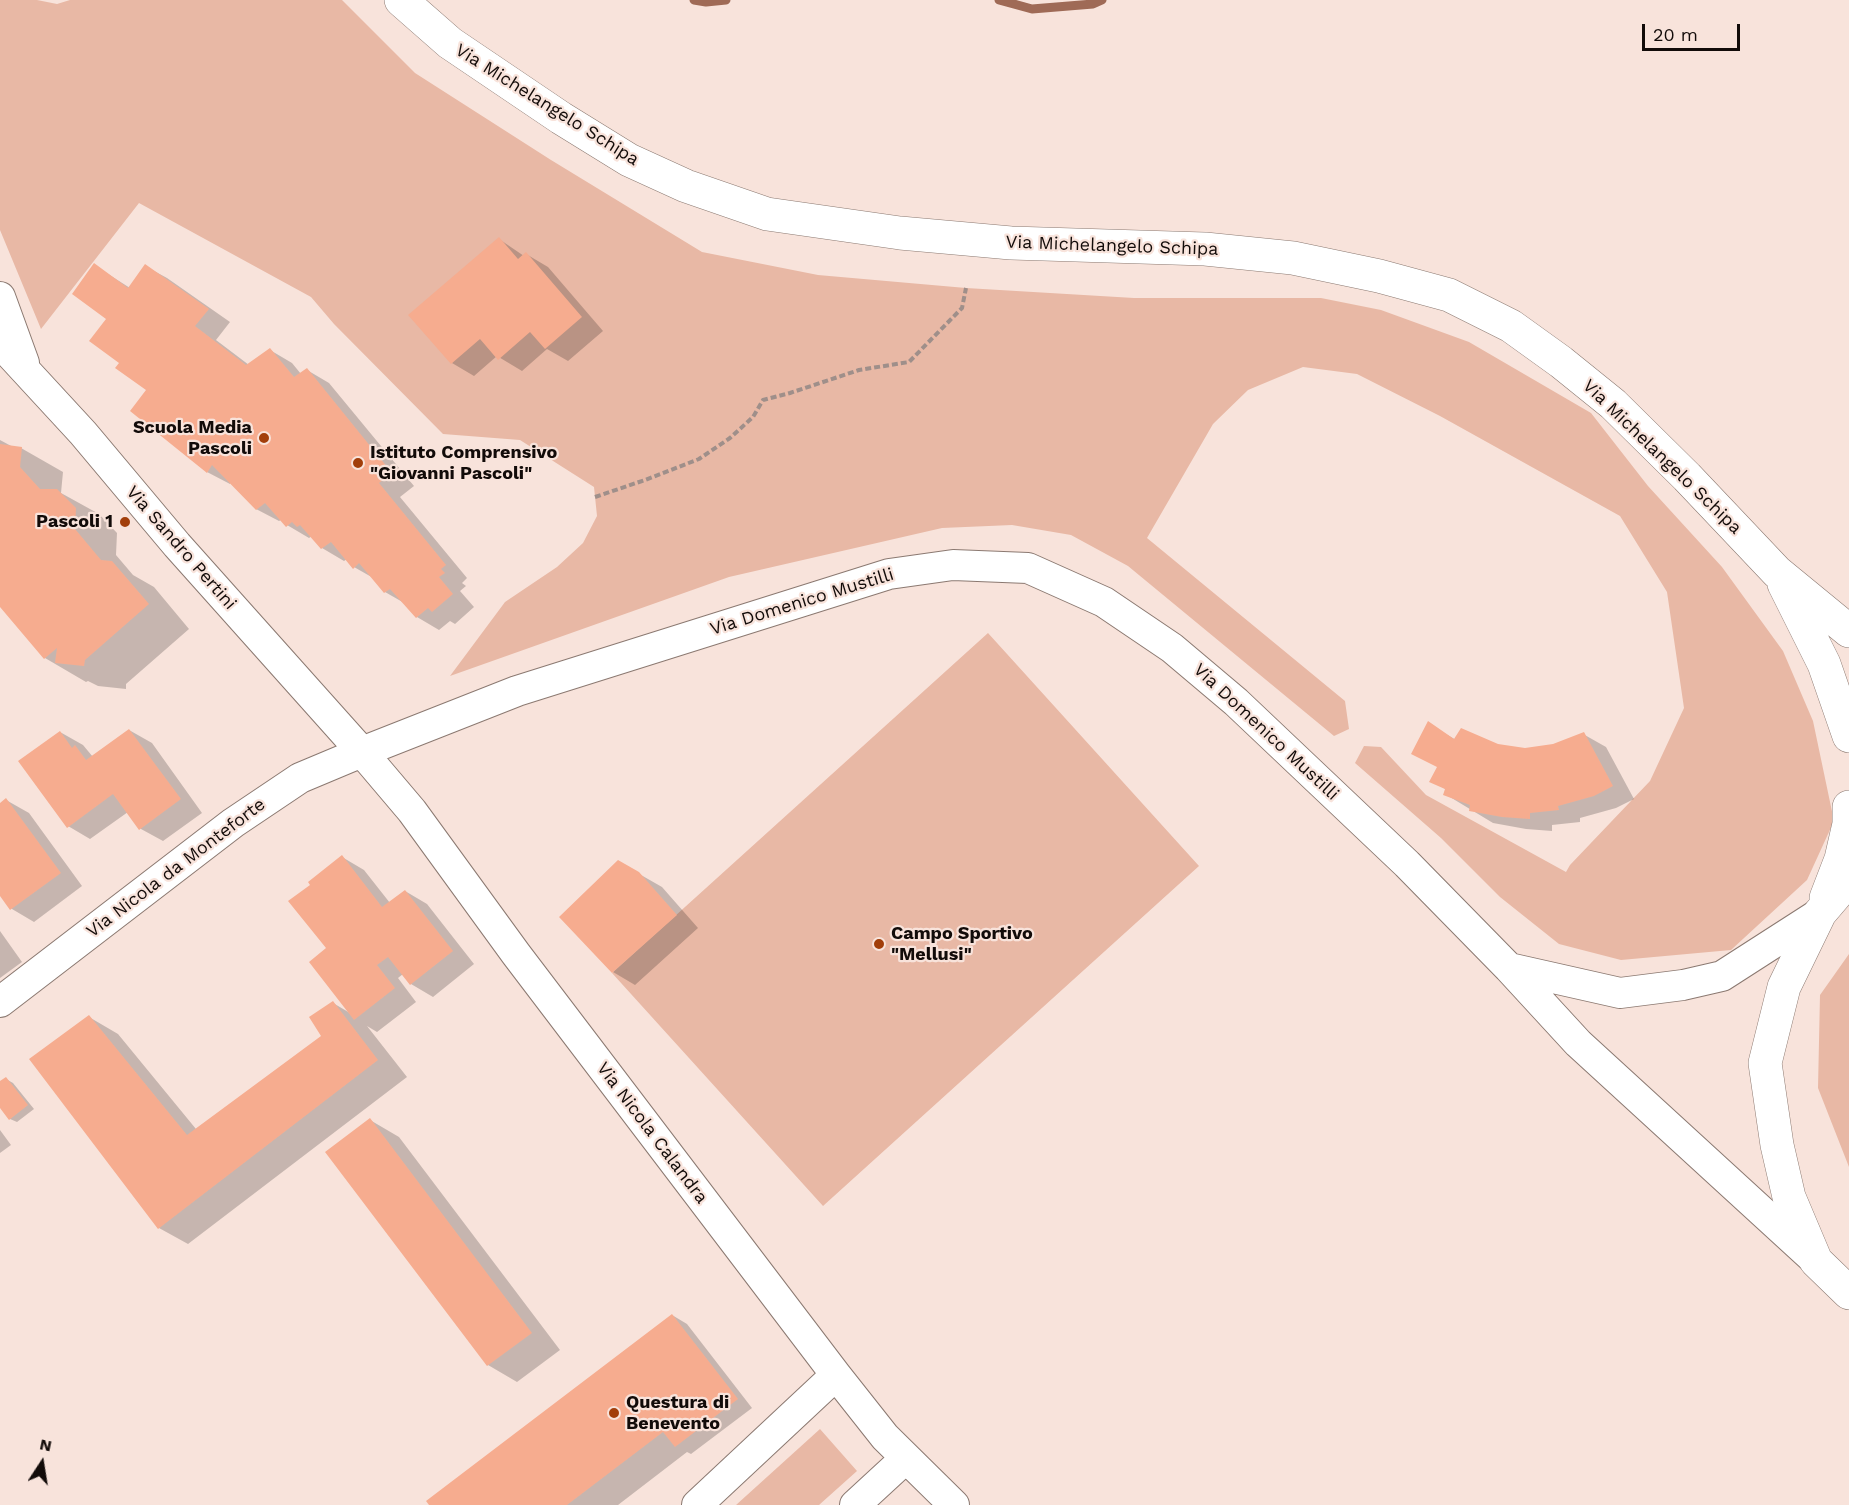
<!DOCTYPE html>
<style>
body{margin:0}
#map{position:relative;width:1849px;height:1505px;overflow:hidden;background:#f8e3db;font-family:"Work Sans",sans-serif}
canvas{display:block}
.north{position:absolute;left:12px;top:1433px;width:60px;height:60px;-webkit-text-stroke:4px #f8e3db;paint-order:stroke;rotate:12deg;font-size:16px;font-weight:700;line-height:24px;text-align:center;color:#120b09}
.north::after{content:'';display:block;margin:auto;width:21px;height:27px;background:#120b09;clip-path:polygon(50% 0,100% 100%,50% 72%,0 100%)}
.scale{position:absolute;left:1642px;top:24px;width:98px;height:27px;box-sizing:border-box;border:3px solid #120b09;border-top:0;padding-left:8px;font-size:18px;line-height:21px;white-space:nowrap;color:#120b09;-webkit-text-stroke:4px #f8e3db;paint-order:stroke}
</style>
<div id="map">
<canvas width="1849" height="1505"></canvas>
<div class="north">N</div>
<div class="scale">20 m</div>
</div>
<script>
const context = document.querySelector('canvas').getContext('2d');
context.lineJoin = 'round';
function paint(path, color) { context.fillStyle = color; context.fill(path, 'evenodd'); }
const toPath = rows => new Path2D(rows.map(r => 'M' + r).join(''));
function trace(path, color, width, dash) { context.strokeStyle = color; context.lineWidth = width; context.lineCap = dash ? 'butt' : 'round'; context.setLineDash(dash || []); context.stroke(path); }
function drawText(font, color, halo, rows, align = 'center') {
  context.font = font + ' "Work Sans",sans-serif'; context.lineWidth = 4.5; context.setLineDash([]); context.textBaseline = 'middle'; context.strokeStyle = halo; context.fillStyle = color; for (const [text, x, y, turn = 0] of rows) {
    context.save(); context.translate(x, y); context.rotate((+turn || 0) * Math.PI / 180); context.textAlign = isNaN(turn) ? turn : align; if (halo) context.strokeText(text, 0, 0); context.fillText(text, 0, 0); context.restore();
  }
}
const green = toPath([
 [0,0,37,0,57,4,70,0,342,0,415,73,551,160,702,252,818,275,966,288,1134,298,1321,298,1381,310,1469,342,1591,413,1648,486,1722,567,1783,651,1813,721,1834,821,1807,880,1731,950,1621,960,1559,944,1500,897,1441,838,1355,763,1364,746,1381,747,1426,795,1566,872,1570,865,1650,781,1684,708,1667,592,1620,516,1440,416,1357,374,1303,367,1248,390,1213,424,1147,538,1345,701,1349,729,1334,736,1128,566,1071,535,1012,525,942,528,729,577,450,676,505,602,557,567,583,543,597,516,594,487,520,440,443,434,334,324,311,297,139,203,41,329,0,230],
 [988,633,1199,866,823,1206,612,973],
 [1849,954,1849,1167,1818,1088,1820,995],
 [820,1429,857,1471,819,1505,736,1505]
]);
const shadow = toPath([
 [499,239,524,256,526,254,548,267,603,331,568,361,547,349,522,371,497,356,474,376,452,363],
 [94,265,130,288,145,266,167,278,230,322,216,340,249,365,270,350,292,363,301,374,307,370,329,383,414,486,400,497,467,578,462,583,466,586,460,591,474,607,455,624,450,621,439,630,417,617,406,604,385,592,375,579,354,567,347,559,344,561,322,548,312,536,309,538,287,525,281,520,279,521,256,509,231,482,230,484,207,472,148,389,108,319],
 [0,440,13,447,21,448,63,472,61,493,99,514,117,533,116,555,133,575,154,587,189,629,126,684,126,689,98,686,88,681,86,682,45,658,0,605],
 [1429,724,1456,740,1525,749,1554,745,1583,734,1606,747,1634,799,1616,808,1580,818,1580,822,1552,825,1552,831,1526,829,1493,823,1445,794,1447,790,1431,781,1439,768],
 [129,730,152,743,202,813,163,841,141,829,128,812,90,839,68,826,60,732,83,745,93,757],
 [6,800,29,813,82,886,34,922,12,909,0,893,0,805],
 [342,857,364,870,390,903,405,891,427,904,474,964,433,997,411,984,403,974,398,978,416,1002,377,1032,367,1026,407,1077,188,1244,159,1228,89,1017,118,1034,196,1129,323,1037,333,1003,350,1013,328,949,312,886],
 [641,875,662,887,698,928,635,985,613,972],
 [0,931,22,962,0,978],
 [6,1079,13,1083,34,1109,17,1122,10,1119,0,1106,0,1083],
 [370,1120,399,1137,560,1350,517,1382,488,1365],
 [0,1130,11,1145,0,1153],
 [672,1315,687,1324,752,1408,691,1454,687,1452,618,1505,431,1505]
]);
const stream = toPath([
 [694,0,706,2,726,0],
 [999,0,1032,9,1093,4,1102,0]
]);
const building = toPath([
 [499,237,518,259,526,252,582,317,545,349,530,332,498,360,480,339,451,364,408,315],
 [94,263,128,288,145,264,209,309,195,326,246,365,270,348,294,377,307,368,392,473,379,483,446,565,441,569,445,573,439,577,453,594,432,612,428,608,416,618,390,589,384,593,359,563,353,569,331,542,321,549,300,525,297,527,292,522,286,527,265,503,256,510,212,465,207,473,130,411,146,390,115,368,119,363,89,341,106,319,72,294],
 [0,444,22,447,20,467,40,489,57,489,76,508,75,529,101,560,112,561,149,604,85,660,84,666,55,663,57,648,44,659,0,607],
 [1428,721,1454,739,1461,728,1498,744,1525,748,1553,744,1584,732,1613,786,1594,796,1558,806,1559,810,1530,813,1530,819,1502,817,1469,811,1470,805,1443,795,1445,789,1429,782,1437,767,1411,754],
 [129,729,181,799,139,830,113,794,67,828,18,761,60,731,72,748,75,745,86,760],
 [6,798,61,873,10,910,0,896,0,803],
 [342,855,382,907,405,890,453,951,410,985,388,957,377,965,395,988,354,1020,309,962,326,948,288,901,310,885,308,882],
 [618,860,639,872,677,915,612,973,559,917],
 [333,1001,378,1060,158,1229,29,1059,89,1015,187,1135,321,1036,309,1017],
 [6,1077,28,1105,9,1120,0,1108,0,1081],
 [370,1118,532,1333,487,1366,325,1152],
 [672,1314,738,1399,675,1447,663,1432,567,1505,429,1505,426,1501]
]);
const path = toPath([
 [595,497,645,480,699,459,730,438,753,417,763,400,790,393,859,370,909,362,962,308,966,288]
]);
const street = toPath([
 [0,297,24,363],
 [0,343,83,433,177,545,362,752,412,811,516,954,836,1375,885,1437,954,1505],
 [1509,968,1620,993,1683,985,1722,976,1820,913],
 [0,1002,233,823,300,778,362,752,517,691,889,574,953,565,1028,568,1104,602,1172,648,1236,702,1407,864,1509,968,1578,1043,1816,1261],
 [697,1505,836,1375],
 [855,1505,906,1458]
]);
const secondary = toPath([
 [401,0,450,43,561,118,629,160,686,186,767,214,900,233,1011,243,1205,249,1293,258,1379,276,1449,295,1511,326,1561,362,1613,404,1687,477,1777,572,1849,631],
 [1784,584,1824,664,1849,736],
 [1849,879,1820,913,1784,987,1765,1063,1777,1145,1789,1197,1816,1261,1849,1293],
 [1826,898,1841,859,1849,824,1849,807]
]);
const markers = [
 [264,438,6,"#a23e0a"],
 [358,463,6,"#a23e0a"],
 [125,522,6,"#a23e0a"],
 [879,944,6,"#a23e0a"],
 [614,1413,6,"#a23e0a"]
];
const streetNames = [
 ["Via Michelangelo Schipa",547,105,32],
 ["Via Michelangelo Schipa",1112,246,2],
 ["Via Michelangelo Schipa",1662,457,44],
 ["Via Sandro Pertini",181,548,49],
 ["Via Domenico Mustilli",802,602,-17],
 ["Via Domenico Mustilli",1266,732,43],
 ["Via Nicola da Monteforte",176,868,-37],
 ["Via Nicola Calandra",652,1133,53]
];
const poiNames = [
 ["Scuola Media",252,428,"right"],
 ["Pascoli",252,449,"right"],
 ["Istituto Comprensivo",370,453],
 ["\"Giovanni Pascoli\"",370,474],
 ["Pascoli 1",113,522,"right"],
 ["Campo Sportivo",891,934],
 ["\"Mellusi\"",891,955],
 ["Questura di",626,1403],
 ["Benevento",626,1424]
];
paint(green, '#e8b8a5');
paint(shadow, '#0003');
trace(stream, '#9f6a56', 9);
paint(building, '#f6ac8f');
trace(street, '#8b7971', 32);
trace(secondary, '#8b7971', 34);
trace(path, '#9f8f8a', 4, [6, 3]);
trace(street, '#fff', 30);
trace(secondary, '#fff', 33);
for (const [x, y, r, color] of markers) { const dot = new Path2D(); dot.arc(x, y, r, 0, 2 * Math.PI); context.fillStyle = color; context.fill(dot); trace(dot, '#f8e3db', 2); }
drawText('18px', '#120b09', '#f8e3db', streetNames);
drawText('bold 18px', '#120b09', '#f8e3db', poiNames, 'left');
</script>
